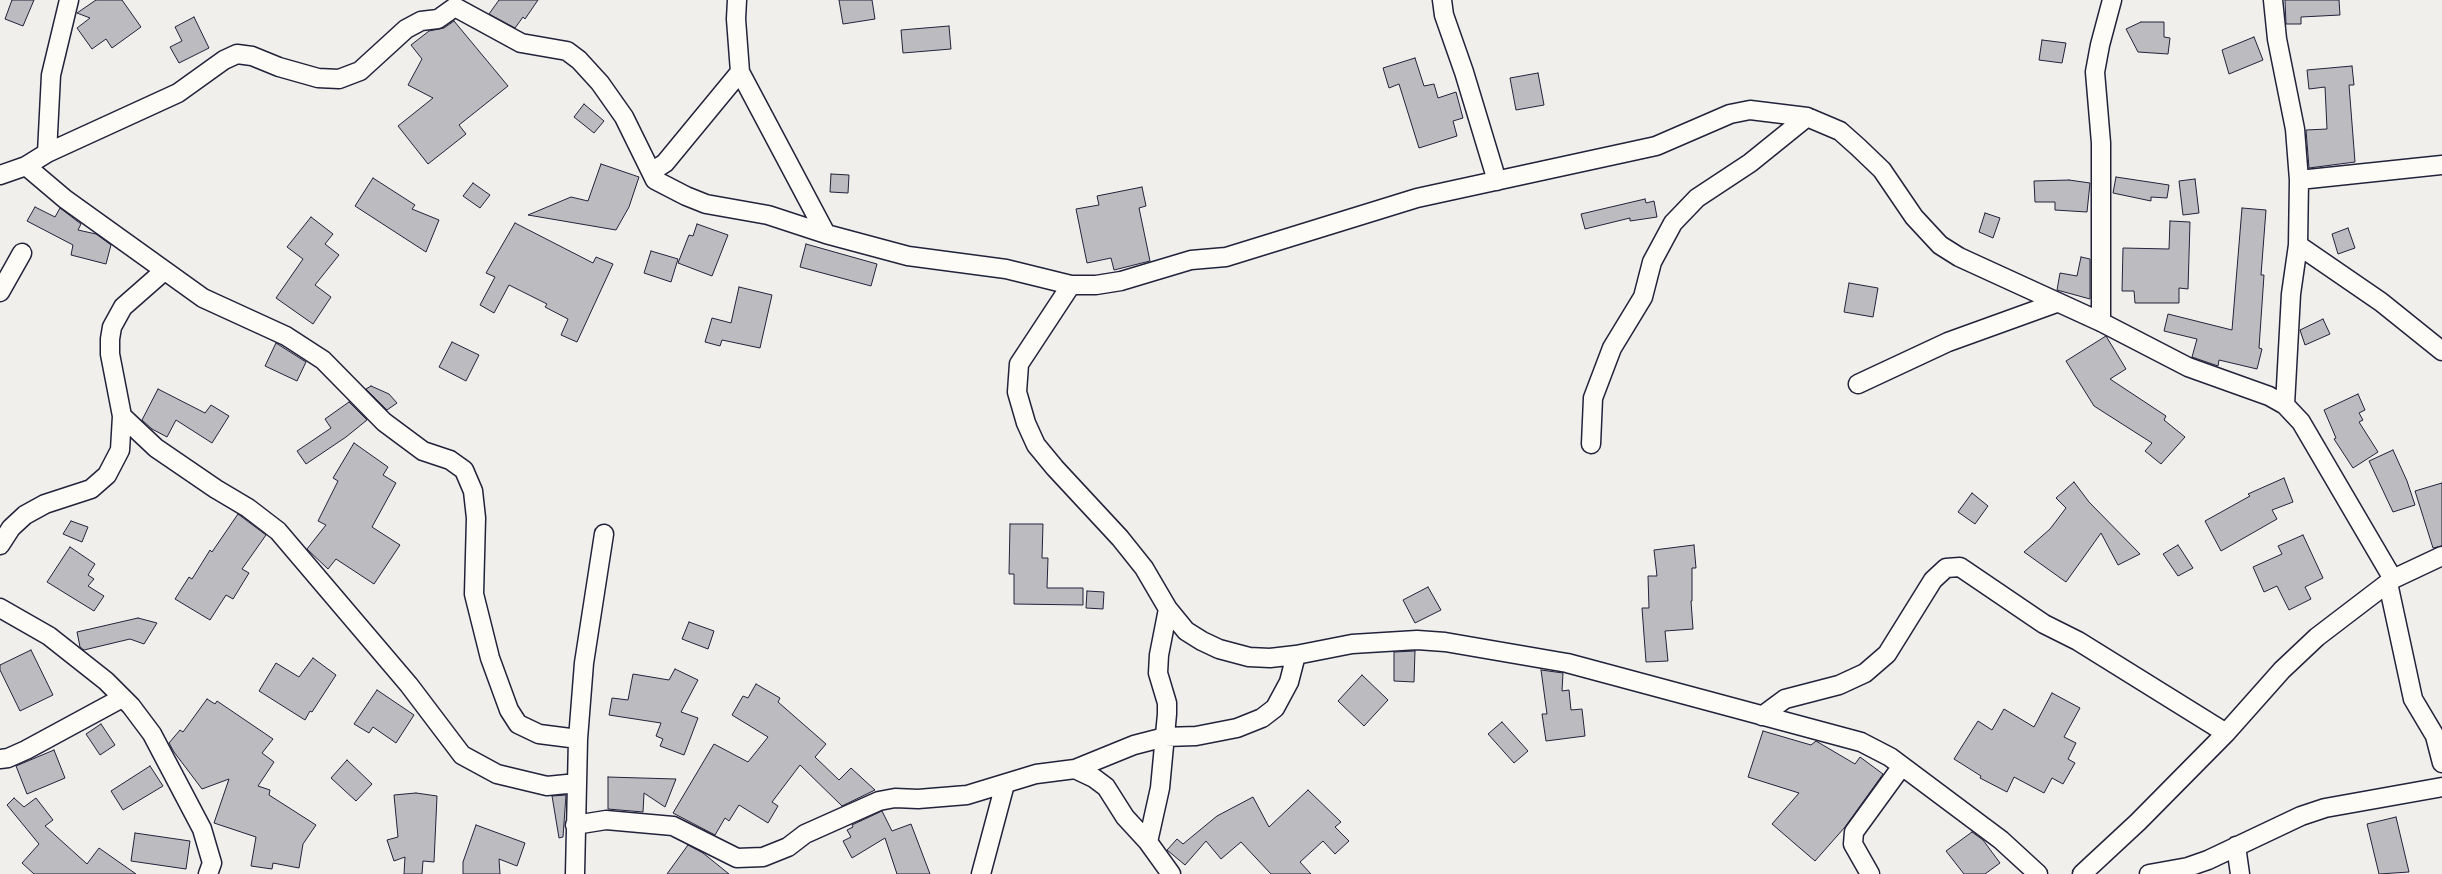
<!DOCTYPE html>
<style>
body{margin:0}
canvas{display:block;background:#f0efec}
</style>
<canvas width="2442" height="874"></canvas>
<script>
const context = document.querySelector('canvas').getContext('2d');
context.lineJoin = 'round';
function paint(path, color) { context.fillStyle = color; context.fill(path, 'evenodd'); }
const toPath = rows => new Path2D(rows.map(r => 'M' + r).join(''));
function trace(path, color, width, dash) { context.strokeStyle = color; context.lineWidth = width; context.lineCap = dash ? 'butt' : 'round'; context.setLineDash(dash || []); context.stroke(path); }
const building = toPath([
 [12,0,34,0,23,26,5,19,12,0],
 [96,0,122,0,141,27,112,48,106,39,92,49,77,28,90,18,77,13,96,0],
 [499,0,538,0,525,19,523,17,515,28,489,14,499,0],
 [839,0,872,0,875,19,843,24,839,0],
 [2285,0,2339,0,2340,15,2301,17,2301,24,2286,24,2285,0],
 [194,17,209,48,179,63,170,47,182,41,175,27,194,17],
 [454,21,508,86,459,125,466,134,428,164,398,126,433,98,408,85,422,59,411,45,429,31,444,28,454,21],
 [2141,22,2164,22,2164,37,2170,38,2168,54,2138,52,2126,29,2141,22],
 [949,26,951,49,903,53,901,30,949,26],
 [2254,37,2263,60,2229,74,2222,50,2254,37],
 [2042,40,2066,43,2062,63,2039,60,2042,40],
 [1415,58,1424,86,1434,84,1438,98,1456,92,1463,118,1453,121,1457,136,1419,148,1399,84,1389,88,1383,68,1415,58],
 [2352,66,2354,85,2349,85,2355,162,2309,168,2306,130,2327,129,2325,87,2309,89,2307,70,2352,66],
 [1538,73,1544,105,1516,110,1510,78,1538,73],
 [584,104,604,121,594,133,574,117,584,104],
 [601,164,639,177,629,207,616,230,528,215,571,197,588,201,601,164],
 [831,174,849,175,848,193,830,192,831,174],
 [2116,177,2169,185,2167,198,2151,197,2151,201,2113,193,2116,177],
 [373,178,415,205,412,209,439,220,426,252,355,206,373,178],
 [2195,179,2199,213,2183,215,2179,181,2195,179],
 [2069,180,2090,183,2087,212,2055,210,2055,202,2035,202,2034,181,2069,180],
 [473,183,490,195,480,208,463,196,473,183],
 [1142,187,1146,206,1139,208,1150,261,1114,270,1111,258,1087,263,1076,209,1099,205,1097,196,1142,187],
 [1645,199,1646,203,1654,201,1657,217,1630,221,1630,218,1585,229,1581,214,1645,199],
 [35,207,55,217,60,208,81,224,78,230,96,234,111,245,106,264,71,255,73,245,27,221,35,207],
 [2242,208,2266,210,2261,275,2264,275,2259,348,2262,349,2257,369,2219,360,2218,366,2192,357,2197,339,2164,331,2168,314,2232,330,2242,208],
 [1985,213,2000,218,1993,238,1979,232,1985,213],
 [311,217,333,234,325,244,339,255,315,285,331,297,313,324,276,298,303,259,287,247,311,217],
 [2170,221,2190,222,2188,289,2179,288,2179,303,2135,303,2134,291,2122,291,2123,248,2169,249,2170,221],
 [515,223,593,263,596,257,613,264,577,342,561,335,568,319,545,307,547,304,509,285,494,313,480,305,495,277,486,273,515,223],
 [697,224,728,235,712,276,678,263,689,235,693,236,697,224],
 [2348,228,2355,248,2338,254,2332,234,2348,228],
 [806,244,877,264,871,286,800,267,806,244],
 [651,251,678,259,671,282,644,273,651,251],
 [2081,257,2090,259,2090,299,2057,290,2060,273,2077,276,2081,257],
 [1849,283,1878,288,1873,317,1844,312,1849,283],
 [739,287,772,295,760,348,722,340,720,346,705,342,712,318,731,323,739,287],
 [2323,319,2330,334,2305,345,2300,330,2323,319],
 [2106,336,2126,369,2110,379,2166,416,2164,420,2185,437,2161,464,2145,451,2152,443,2094,406,2066,361,2106,336],
 [452,342,479,355,466,381,439,367,452,342],
 [276,343,306,362,297,381,265,366,276,343],
 [371,386,389,394,397,403,387,410,366,389,371,386],
 [158,389,205,413,211,405,229,416,212,443,176,420,167,437,152,429,142,420,158,389],
 [2358,394,2365,410,2359,413,2363,420,2359,422,2378,452,2353,468,2334,439,2336,438,2324,410,2358,394],
 [349,402,367,420,346,437,306,464,297,451,331,428,325,419,349,402],
 [354,443,388,467,383,475,396,483,372,527,400,545,374,584,336,559,328,569,307,549,326,525,318,521,338,481,333,478,354,443],
 [2393,450,2407,481,2415,505,2393,512,2369,461,2393,450],
 [2284,478,2293,502,2272,510,2277,519,2221,551,2205,521,2250,496,2248,494,2284,478],
 [2074,482,2089,502,2140,554,2118,565,2101,533,2066,582,2024,552,2050,529,2066,508,2056,498,2074,482],
 [2442,483,2442,546,2433,548,2415,491,2442,483],
 [1972,493,1988,506,1975,524,1958,512,1972,493],
 [238,514,266,535,242,569,249,573,233,599,226,595,210,620,175,599,189,577,192,579,210,550,212,552,238,514],
 [71,521,88,527,82,542,63,534,71,521],
 [1010,524,1043,524,1042,558,1048,558,1047,588,1083,588,1083,605,1014,604,1014,574,1009,574,1010,524],
 [2303,535,2323,578,2305,587,2311,599,2289,610,2277,586,2264,592,2253,567,2282,554,2278,546,2303,535],
 [1694,545,1696,568,1692,568,1692,601,1691,601,1693,629,1665,631,1668,661,1646,662,1642,608,1649,608,1648,576,1657,576,1654,550,1694,545],
 [2178,545,2193,568,2178,576,2163,554,2178,545],
 [70,547,95,564,88,575,94,579,88,586,104,596,94,611,47,582,70,547],
 [1428,587,1441,610,1415,623,1403,600,1428,587],
 [1087,591,1104,592,1103,609,1086,608,1087,591],
 [138,618,157,623,144,644,130,639,84,650,80,647,77,632,138,618],
 [689,622,714,631,708,649,682,639,689,622],
 [31,650,53,695,20,711,0,670,0,665,31,650],
 [1415,651,1414,682,1394,681,1394,652,1415,651],
 [313,658,336,675,312,712,310,711,305,720,259,691,276,663,299,677,313,658],
 [675,669,698,680,681,712,698,718,684,755,660,746,663,739,656,736,661,723,609,715,612,698,628,700,633,674,669,680,675,669],
 [1541,670,1563,673,1562,691,1569,690,1571,710,1582,709,1585,736,1546,741,1542,714,1547,714,1541,670],
 [1362,675,1388,700,1364,726,1338,701,1362,675],
 [756,684,780,698,778,702,826,744,815,757,839,780,851,768,875,790,842,806,800,765,772,802,778,806,768,823,739,805,729,821,725,818,715,835,673,813,714,744,748,762,768,737,732,715,743,696,748,698,756,684],
 [377,690,414,715,396,743,373,727,369,733,354,724,377,690],
 [2052,693,2080,708,2064,737,2076,743,2068,759,2075,763,2063,784,2052,778,2044,793,2014,777,2007,792,1980,778,1981,776,1954,759,1978,721,1992,730,2004,709,2034,727,2052,693],
 [207,699,215,704,217,701,273,739,262,753,274,762,258,786,270,790,269,795,316,825,303,844,299,868,273,863,272,869,251,866,256,837,214,823,229,779,202,789,174,752,169,743,180,730,183,732,207,699],
 [1502,722,1528,751,1514,763,1488,734,1502,722],
 [101,724,115,745,100,755,86,734,101,724],
 [1763,731,1811,745,1816,741,1855,764,1860,757,1883,774,1845,827,1815,861,1772,824,1799,793,1748,777,1763,731],
 [54,750,65,778,27,794,16,766,54,750],
 [347,760,372,784,356,801,331,778,347,760],
 [150,766,163,786,123,810,111,791,150,766],
 [608,777,641,778,676,779,665,807,644,793,643,812,608,809,608,777],
 [1308,790,1341,822,1335,827,1349,841,1335,854,1323,841,1300,862,1311,874,1271,874,1241,842,1221,859,1206,841,1185,865,1167,850,1177,839,1183,844,1217,816,1253,797,1269,827,1308,790],
 [416,793,437,796,434,862,423,861,422,874,404,874,405,857,394,861,387,840,398,837,394,795,416,793],
 [566,795,563,837,559,838,552,796,566,795],
 [14,798,24,807,36,798,53,820,45,826,87,864,99,848,136,874,34,874,22,863,39,844,7,805,14,798],
 [882,811,892,831,911,824,930,874,897,874,885,838,852,858,843,841,851,837,847,830,853,827,852,825,882,811],
 [2396,817,2409,872,2379,874,2367,824,2396,817],
 [476,825,525,843,517,866,499,859,500,874,463,874,463,862,476,825],
 [1972,832,1983,840,2000,863,1985,874,1964,874,1946,851,1972,832],
 [135,833,190,841,186,869,131,861,135,833],
 [688,845,703,853,729,874,667,874,688,845]
]);
const minor = toPath([
 [737,0,736,19,740,72,826,234],
 [1442,0,1444,15,1464,72,1497,181],
 [2273,0,2277,39,2295,129,2299,180,2298,245,2291,294,2285,405],
 [47,153,51,75,69,0],
 [26,166,65,199,203,298,286,336,323,360,384,422,423,451,450,460,464,470,473,491,476,518,474,594,490,658,509,710,518,724,539,734,578,739],
 [651,172,665,163,740,72],
 [0,175,26,166,47,153,178,93,224,60,237,54,252,56,279,67,318,78,339,79,360,71,406,29,421,21,438,19,455,7,521,43,567,51,579,60,600,83,624,117,655,180,686,196,706,204,768,215,826,234,908,256,1006,269,1071,285,1096,285,1121,281,1191,260,1226,257,1417,198,1656,146,1730,114,1750,110,1807,117,1840,131,1858,147,1882,170,1914,217,1940,245,1959,257,2101,322,2188,367,2269,396,2285,405,2301,422,2393,579],
 [2299,180,2442,165],
 [2298,245,2381,302,2442,351],
 [1071,285,1019,364,1017,392,1026,423,1036,445,1055,468,1120,538,1144,568,1168,609,1186,631,1202,641,1219,649,1249,657,1270,658,1296,655,1352,644,1417,640,1445,642,1567,663,1861,742,1890,757,2001,840,2038,874],
 [0,292,22,253],
 [2101,322,2101,143,2095,72,2100,45,2112,0],
 [1858,384,1948,342,2056,303],
 [122,416,156,448,216,489,248,508,278,531,409,685,462,755,497,774,547,786,577,783],
 [1591,444,1593,398,1612,348,1643,297,1652,262,1673,223,1697,198,1750,163,1807,117],
 [0,545,11,528,25,515,45,504,91,489,107,475,120,450,122,416,110,354,110,339,112,327,123,307,164,271],
 [2388,583,2413,699,2435,736,2442,763],
 [0,608,49,636,106,681,131,706,152,734,202,829,212,863,208,874],
 [1762,716,1785,699,1839,685,1865,673,1887,654,1933,580,1946,568,1960,567,2044,624,2078,641,2226,733],
 [0,759,8,758,26,750,122,698],
 [1075,769,1094,778,1106,787,1125,817,1148,842,1171,874],
 [575,825,606,820,673,826,737,858,763,857,788,847,805,834,879,801,895,798,918,799,967,795,1036,774,1075,769,1134,745,1165,737,1196,736,1237,728,1262,718,1275,708,1289,682,1296,655],
 [1148,842,1160,788,1167,714,1167,703,1158,673,1159,655,1168,609],
 [2236,846,2240,874],
 [575,874,578,739,584,663,604,534],
 [981,874,1005,784],
 [1870,874,1853,844,1854,832,1902,766],
 [2082,874,2138,822,2226,733,2282,670,2317,637,2393,579,2442,556],
 [2149,874,2188,867,2208,860,2301,816,2325,808,2442,787]
]);
paint(building, '#bcbcc0');
trace(building, '#22223b', 1);
trace(minor, '#22223b', 21);
trace(minor, '#fdfcf7', 18);
</script>
